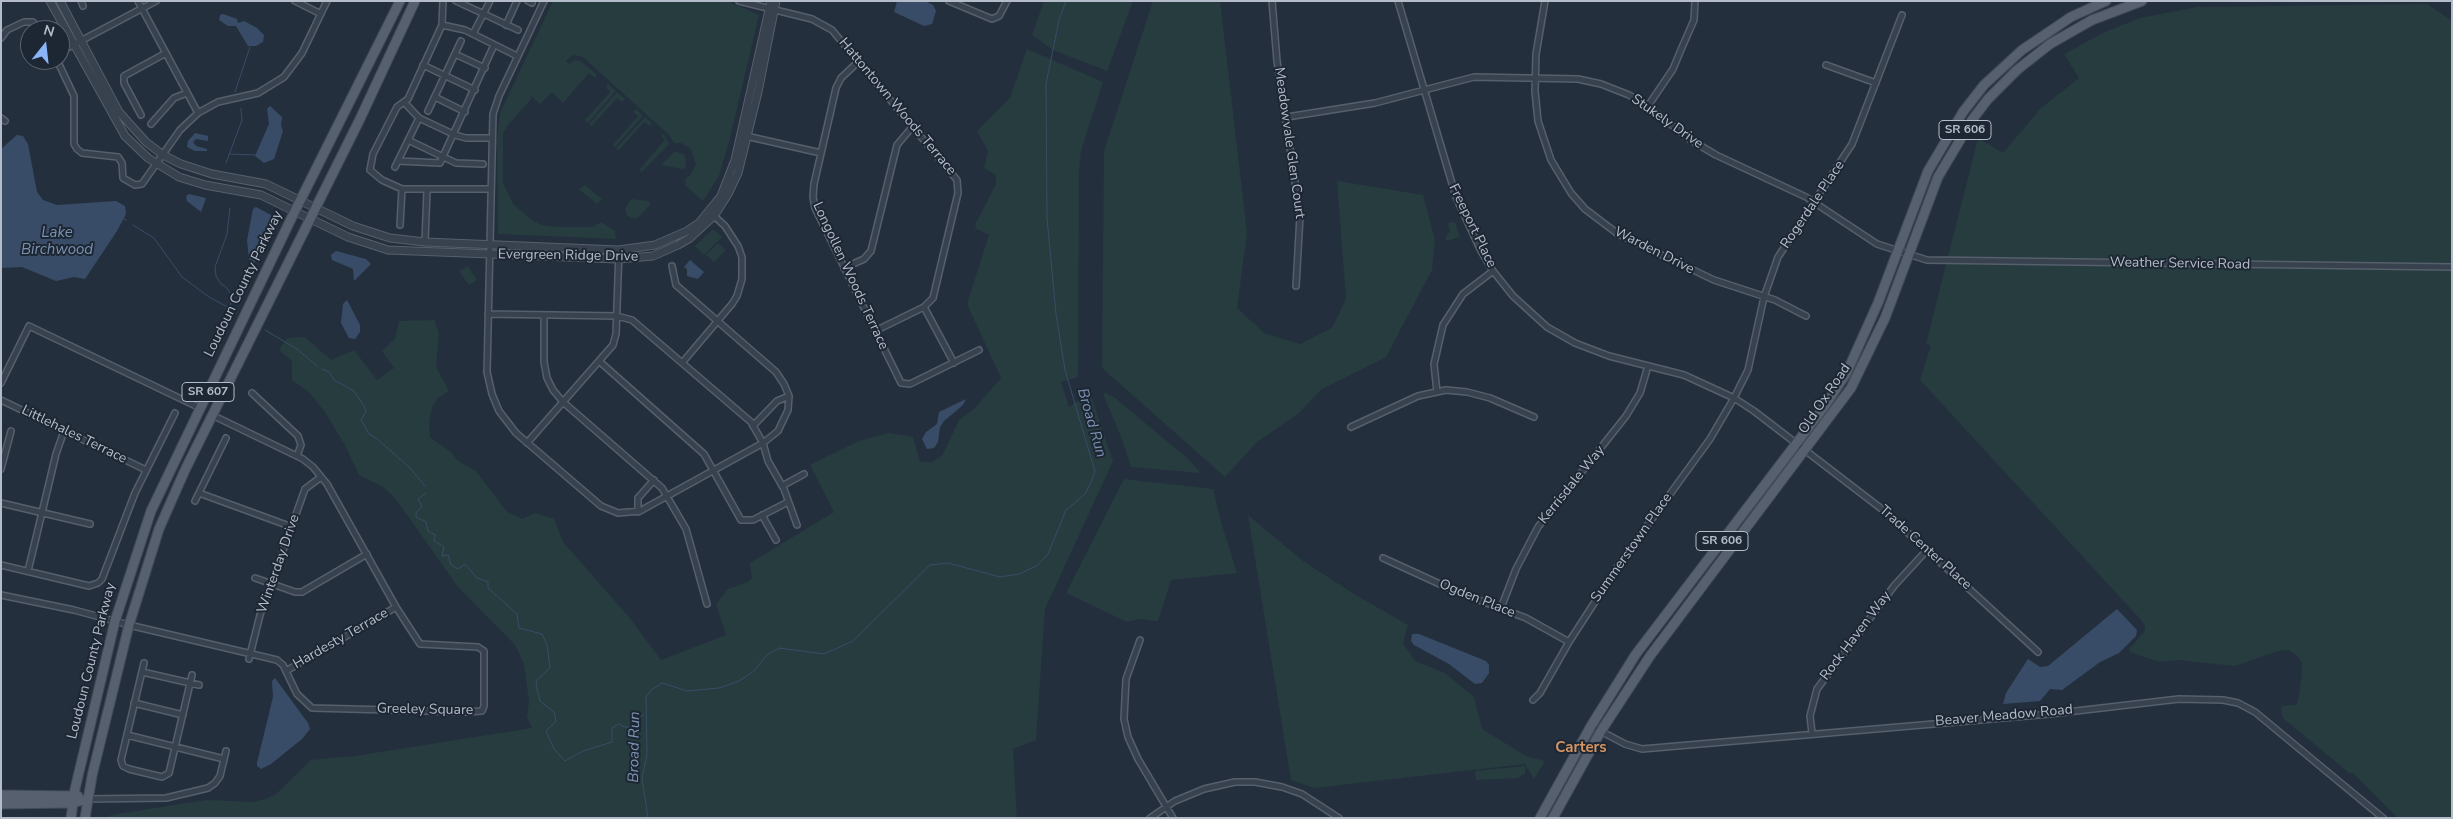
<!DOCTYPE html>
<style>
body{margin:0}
#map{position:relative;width:2453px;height:819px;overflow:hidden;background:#242f3e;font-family:"Nunito Sans",sans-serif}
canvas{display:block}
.frame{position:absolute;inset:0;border:2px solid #b4bcc9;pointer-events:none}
.north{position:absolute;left:20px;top:20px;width:50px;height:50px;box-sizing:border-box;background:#1d2633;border:1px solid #59626f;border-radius:50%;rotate:16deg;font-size:14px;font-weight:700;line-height:20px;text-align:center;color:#b4bcc9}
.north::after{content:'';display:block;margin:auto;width:18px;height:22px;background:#8ab4f8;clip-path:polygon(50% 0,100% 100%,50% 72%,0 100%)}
</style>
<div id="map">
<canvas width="2453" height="819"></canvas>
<div class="frame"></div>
<div class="north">N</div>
</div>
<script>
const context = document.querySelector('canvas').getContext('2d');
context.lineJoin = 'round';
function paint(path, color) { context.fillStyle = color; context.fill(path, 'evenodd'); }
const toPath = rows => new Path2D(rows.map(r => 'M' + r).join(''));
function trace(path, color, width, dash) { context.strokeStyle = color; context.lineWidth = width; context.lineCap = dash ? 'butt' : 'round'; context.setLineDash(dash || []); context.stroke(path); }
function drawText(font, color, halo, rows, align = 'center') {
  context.font = font + ' "Nunito Sans",sans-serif'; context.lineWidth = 4; context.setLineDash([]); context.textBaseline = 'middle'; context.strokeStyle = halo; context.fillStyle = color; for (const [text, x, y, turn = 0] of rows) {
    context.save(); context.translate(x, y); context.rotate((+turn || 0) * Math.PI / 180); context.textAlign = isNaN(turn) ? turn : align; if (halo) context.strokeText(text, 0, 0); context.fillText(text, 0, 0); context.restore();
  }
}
const green = toPath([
 [553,1,727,1,759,15,729,142,719,176,703,201,685,185,686,178,690,176,696,164,691,149,681,143,674,143,669,135,583,57,573,55,566,61,569,64,575,60,581,61,597,75,595,78,589,73,563,103,552,92,540,104,528,93,532,98,508,125,503,133,503,183,513,204,532,220,541,225,557,227,593,227,601,222,615,231,616,239,498,234,497,141,500,113],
 [1044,1,1133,1,1107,71,1053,50,1032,35],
 [1153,1,1220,1,1247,233,1237,308,1264,333,1300,344,1332,328,1346,299,1337,181,1423,195,1435,240,1432,270,1386,357,1322,389,1298,414,1257,442,1225,477,1102,368,1104,151],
 [2427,4,2452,21,2452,818,2398,818,2353,773,2349,773,2283,718,2281,709,2282,706,2296,705,2299,697,2302,670,2302,662,2296,655,2288,650,2278,651,2235,666,2178,660,2159,662,2130,652,2129,649,2145,631,2145,627,2142,621,1920,380,1931,345,1926,344,1978,138,2003,153,2041,108,2079,78,2064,54,2105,32,2140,18,2197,7],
 [1027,49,1103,82,1081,151,1079,171,1078,377,1061,382,1069,407,1090,393,1113,461,1045,609,1036,740,1013,749,1017,818,108,818,111,815,206,800,252,802,266,799,276,794,311,760,355,756,532,728,527,717,529,702,524,664,515,645,458,587,395,498,383,487,359,475,345,445,324,411,309,392,292,380,292,361,279,350,287,338,305,337,331,360,354,350,377,380,394,368,382,351,395,339,399,321,434,320,439,332,436,367,449,391,438,398,432,407,429,422,430,437,451,452,457,460,476,471,507,512,522,519,535,513,554,519,563,542,629,617,661,660,726,635,716,604,728,589,748,582,752,578,750,563,834,512,810,465,859,441,889,433,913,437,920,462,932,462,942,456,959,420,975,408,1001,378,967,304,989,235,975,228,976,223,996,184,996,175,984,168,988,151,977,131,1010,98],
 [608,84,616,91,588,123,585,120,610,92,606,87],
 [617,92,625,99,622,102,617,98,592,126,589,124],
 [636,109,643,116,615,147,613,145,638,116,633,112],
 [645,117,652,123,650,126,644,122,619,150,616,148],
 [663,133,669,144,642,172,639,170,665,140,661,136],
 [675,151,685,155,686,167,683,169,661,165],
 [585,185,602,199,597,204,579,189],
 [631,199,648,201,651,204,638,218,631,218,627,215,625,209],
 [1455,222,1460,237,1447,241,1445,238,1450,231,1448,223],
 [713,229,722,237,704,255,695,246],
 [718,243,726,250,714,262,706,255],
 [468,266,477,280,469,285,459,271],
 [1106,393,1114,397,1187,458,1201,473,1131,467,1123,442,1103,394],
 [1124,479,1213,489,1221,522,1237,573,1171,580,1158,621,1139,619,1127,622,1066,593],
 [1248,515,1303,561,1354,594,1408,625,1403,643,1415,661,1445,673,1474,697,1482,729,1526,756,1545,761,1534,779,1525,764,1314,788,1291,780],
 [1525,766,1525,773,1518,778,1476,780,1475,771]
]);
const water = toPath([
 [897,1,925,1,933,5,936,11,932,24,924,26,894,12],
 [223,14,237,19,238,23,244,21,257,28,264,35,263,42,256,46,248,46,236,26,228,26,219,20,220,15],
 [270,106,282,117,281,126,283,131,274,159,264,163,255,156,269,124,267,109],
 [195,133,208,136,208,141,196,139,193,142,196,146,207,149,207,151,195,151,187,147,188,141],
 [17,135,23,136,28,144,37,192,43,200,57,205,116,201,125,206,126,214,117,231,85,279,74,277,56,281,22,267,1,268,1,149],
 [189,194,206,198,201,212,187,201,186,196],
 [256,207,271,215,275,221,258,259,254,263,249,259,247,240,253,209],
 [336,251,366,259,371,264,354,281,353,269,332,260,331,255],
 [690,260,704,272,698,279,687,276,687,269,684,267],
 [347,300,360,325,360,332,355,339,349,338,341,323,343,304],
 [966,399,963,405,944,421,940,427,938,442,934,448,927,449,922,439,926,432,937,424,939,412],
 [2117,609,2137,630,2136,636,2119,653,2100,662,2062,690,2050,689,2040,701,2003,704,2006,693,2028,659,2040,667,2048,666],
 [1412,634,1419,634,1486,661,1489,665,1489,673,1482,683,1475,684,1449,664,1414,645,1411,641],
 [275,678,308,723,310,729,302,739,271,764,261,769,257,766,257,763,273,697,272,681]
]);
const stream = toPath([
 [235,92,250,47],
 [229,154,255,155],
 [226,163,242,120,241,108],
 [230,208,227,234,215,267,216,276,221,284,226,287,232,296,230,309],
 [122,218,126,220],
 [133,225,154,238,182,277,209,297,237,312],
 [265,330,297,349,317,366],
 [322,369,329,372,334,380,354,391,364,406,366,412,361,420,369,434,376,438,409,467,425,486],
 [426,493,418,499,422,506,416,513,416,517,426,522,428,531,435,535,434,541,444,547,442,556,448,555,451,565,458,569,465,564,477,578,488,582,488,588,517,614,519,628,542,634,547,645,550,668,537,680,536,685,540,701,554,712,556,721,546,731,554,749,565,761,583,751,612,742,612,728,619,724,624,727,630,727,644,714],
 [648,818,642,778,647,755,646,697,651,690,662,683,687,691,719,688,739,681,754,671,767,655,779,648,824,654,853,641,930,565,948,563,1000,577,1019,574,1038,565,1048,554,1066,510,1085,494,1091,482,1095,471,1091,458,1065,370,1056,314,1047,218,1046,84,1059,20,1066,1]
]);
const minor = toPath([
 [81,1,83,6],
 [138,1,198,113],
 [295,1,321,14],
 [443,1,442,25,408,99,397,107,373,154,370,170,382,180,402,189,491,189],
 [456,1,518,30],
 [528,1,532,3],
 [544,1,499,96,493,114,487,372,492,394,499,411,516,433,601,506,618,513,640,511,763,443,778,431,788,410,789,396,784,384,776,372,676,285,672,266],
 [739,1,812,19,832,30,957,180,958,193,933,298,924,307,875,331],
 [949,1,992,19,999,16,1007,1],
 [1272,1,1277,61,1300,216,1296,286],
 [1398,1,1456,197,1481,251,1493,271,1513,296,1547,327,1575,343,1609,356,1684,375,1734,398,1754,411,1883,510,2038,652],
 [1545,1,1536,54,1535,91,1538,121,1551,160,1571,193,1585,209,1618,234,1714,280,1775,300,1806,316],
 [442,25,465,30,517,56],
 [506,25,517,1],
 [473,34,490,1],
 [1,38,7,30,24,22,33,22,41,30],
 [60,52,156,1],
 [455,54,485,68],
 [57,60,74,96,74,144,77,149,82,153,118,157,122,163,123,178,135,185,142,184,180,130,198,113,218,102,258,93,284,77,302,53,327,1],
 [859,61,841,78,836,88,814,184,813,197,815,208,901,383,910,384,979,350],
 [423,65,475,90],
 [1826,65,1876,83],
 [435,97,465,112],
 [404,102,419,118,455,135,466,138,491,138],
 [1648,106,1673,69,1680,52,1694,20,1695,1],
 [428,111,461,41],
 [141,115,124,83,124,76,166,53],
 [1287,117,1375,103,1474,77,1578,79,1601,84,1629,95,1648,106,1689,139,1716,155,1806,197,1877,244,1927,260,2452,267],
 [1,118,5,121],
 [151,124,174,98,187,93],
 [746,136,821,153],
 [408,140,456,163,483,164],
 [398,161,440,163,494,45],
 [395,167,419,118],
 [400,225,402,189],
 [425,242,427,190],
 [844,268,864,259,871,251,897,145,913,126],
 [924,307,954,363],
 [488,314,617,316,632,320,751,422,763,443,768,461,784,489,797,525],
 [544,315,544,362,547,378,553,390,563,402,662,488,686,529,707,604],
 [599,361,704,454,741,520,753,520,788,502],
 [682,363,732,304,737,296,742,279,742,257,738,246,725,226,712,214],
 [1,383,29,326,200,408],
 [1437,392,1434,364,1443,325,1463,294,1493,271],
 [252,393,298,436,301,445,297,456],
 [1,400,146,470],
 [753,426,777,401,789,396],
 [1351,427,1418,396,1446,390,1467,392,1490,398,1534,417],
 [527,443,613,345,616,334,619,250],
 [1,469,11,431],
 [782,486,804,474],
 [199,493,292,527],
 [195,501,226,438],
 [1,503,90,524],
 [638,512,638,498,654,480],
 [762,515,776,540],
 [1383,558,1455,591,1526,618,1569,642],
 [1,565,89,586,98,583,102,579,135,493,175,413],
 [28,571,56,454,64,431],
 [255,578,295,592,302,592,367,554],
 [1,595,74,610,129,625,277,660,283,665,297,694,312,708,465,712,482,711,484,706,484,651,478,647,420,644,396,607,327,484,313,467,303,459,212,415],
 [1501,608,1516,569,1538,527,1626,416,1640,393,1648,366],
 [1140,640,1126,679,1124,719,1128,737,1138,759,1173,818],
 [249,659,260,615,305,489,321,477],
 [144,663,121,760,123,766,129,769,162,777,169,773,192,675],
 [286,671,396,607],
 [142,672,199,685],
 [1533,700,1540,693,1569,642,1620,563,1710,439,1734,398,1748,370,1764,297,1778,257,1852,144,1902,15],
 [134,703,183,715],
 [1591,726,1625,744,1642,749,2050,714,2179,699,2223,700,2238,703,2255,712,2383,818],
 [1812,733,1810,716,1817,689,1894,586,1926,551],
 [127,735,224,759],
 [88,799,166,798,208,788,215,783,220,776,226,751],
 [1150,818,1175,801,1204,789,1235,782,1255,782,1282,787,1302,794,1339,818]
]);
const tertiary = toPath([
 [50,1,125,136,148,158,179,177,205,185,261,195,348,237,388,250,618,259,653,256,678,245,690,238,714,216,728,194,738,173,758,92,776,1],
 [60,1,119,112,146,142,163,155,181,164,212,174,266,184,353,226,390,238,425,242,619,250,655,245,687,231,699,223,721,196,735,160,771,1]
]);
const primary = toPath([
 [1,795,78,796],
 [1,804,72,803,88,799],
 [71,818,75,789,115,621,151,511,291,219,400,1],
 [85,818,92,776,129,625,159,529,185,470,360,119,415,1],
 [1540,818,1591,726,1636,654,1824,407,1846,374,1878,303,1928,171,1963,112,1984,85,2022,50,2071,17,2106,1],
 [1553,818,1601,731,1650,656,1851,388,1885,318,1938,177,1972,120,1988,99,2017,70,2050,44,2092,20,2142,1]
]);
const shields = [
 [1965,130,52],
 [208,392,52],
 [1722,541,52]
];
const shieldNames = [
 ["SR 606",1965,130],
 ["SR 607",208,392],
 ["SR 606",1722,541]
];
const streetNames = [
 ["Hattontown Woods Terrace",897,107,50],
 ["Stukely Drive",1667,122,35],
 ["Meadowvale Glen Court",1289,143,82],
 ["Rogerdale Place",1813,205,-56],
 ["Freeport Place",1472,226,64],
 ["Warden Drive",1654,251,27],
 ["Evergreen Ridge Drive",568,256,1],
 ["Weather Service Road",2180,264,1],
 ["Longollen Woods Terrace",850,276,65],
 ["Loudoun County Parkway",244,284,-64],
 ["Old Ox Road",1825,399,-56],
 ["Littlehales Terrace",74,435,26],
 ["Kerrisdale Way",1572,485,-51],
 ["Summerstown Place",1632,548,-55],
 ["Trade Center Place",1925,548,42],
 ["Winterday Drive",279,564,-71],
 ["Ogden Place",1477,599,22],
 ["Rock Haven Way",1856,636,-53],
 ["Hardesty Terrace",341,639,-30],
 ["Loudoun County Parkway",92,661,-76],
 ["Greeley Square",425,710,1],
 ["Beaver Meadow Road",2004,716,-5]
];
const waterNames = [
 ["Lake",57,233],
 ["Birchwood",57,250],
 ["Broad Run",1091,423,74],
 ["Broad Run",635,747,-89]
];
const neighbourhoodNames = [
 ["Carters",1581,748]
];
paint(green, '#263c3f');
paint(water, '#394c67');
trace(stream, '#394c67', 1);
trace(minor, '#565f6c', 8);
trace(tertiary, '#565f6c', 9);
trace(primary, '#414a57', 11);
trace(minor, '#38414e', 5);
trace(tertiary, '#38414e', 7);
trace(primary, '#56606e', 9);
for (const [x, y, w] of shields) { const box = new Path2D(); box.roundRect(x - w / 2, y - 9.5, w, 19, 4); context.fillStyle = '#1d2633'; context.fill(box); trace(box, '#b4bcc9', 1); }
drawText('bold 12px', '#b4bcc9', null, shieldNames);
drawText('14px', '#b4bcc9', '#1d2633', streetNames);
drawText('italic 15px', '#7c92b1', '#1d2633', waterNames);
drawText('bold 15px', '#d59563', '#1d2633', neighbourhoodNames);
</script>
